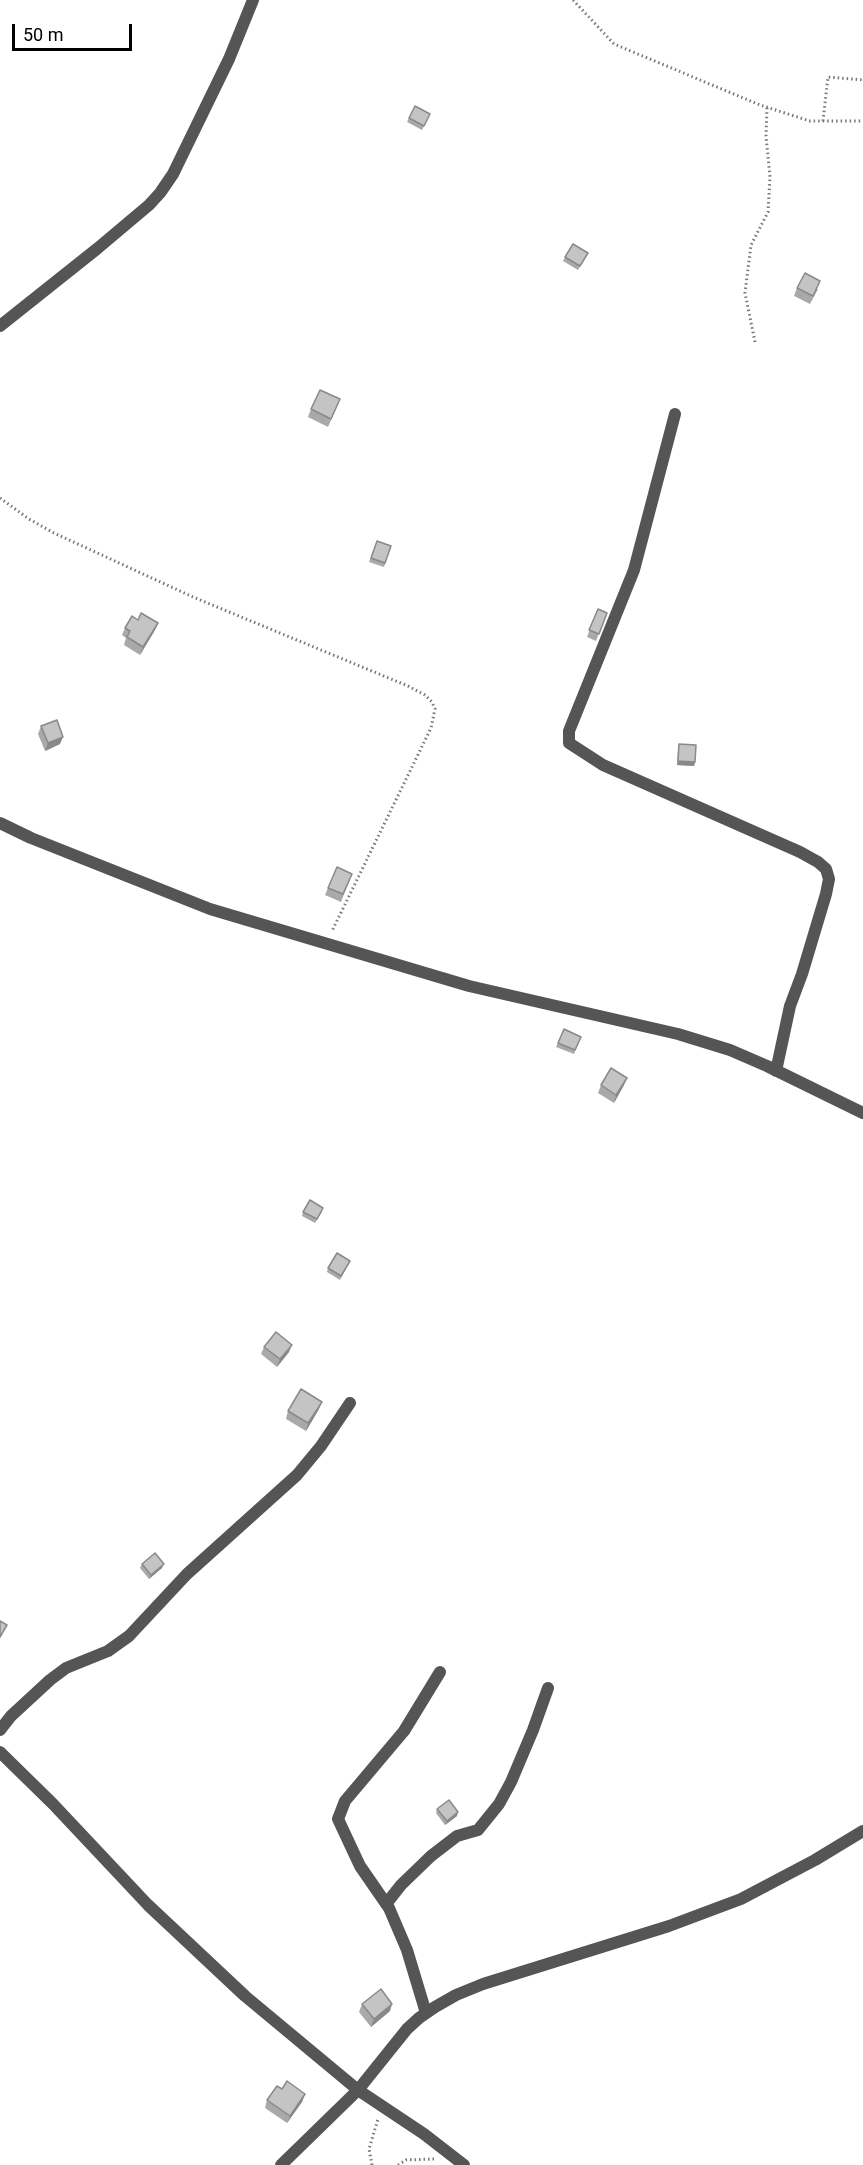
<!DOCTYPE html>
<style>
body{margin:0}
#map{position:relative;width:863px;height:2165px;overflow:hidden;background:#fff;font-family:Roboto,sans-serif}
canvas{display:block}
.scale{position:absolute;left:12px;top:24px;width:120px;height:27px;box-sizing:border-box;border:3px solid #000;border-top:0;padding-left:8px;font-size:18px;line-height:21px;white-space:nowrap;color:#000;-webkit-text-stroke:4px #fff;paint-order:stroke}
</style>
<div id="map">
<canvas width="863" height="2165"></canvas>
<div class="scale">50 m</div>
</div>
<script>
const context = document.querySelector('canvas').getContext('2d');
context.lineJoin = 'round';
const toPath = rows => new Path2D(rows.map(r => 'M' + r).join(''));
function trace(path, color, width, dash) { context.strokeStyle = color; context.lineWidth = width; context.lineCap = dash ? 'butt' : 'round'; context.setLineDash(dash || []); context.stroke(path); }
function paint(path, color) { context.fillStyle = color; context.fill(path, 'evenodd'); }
const path = toPath([
 [573,0,614,44,760,105,810,121,863,121],
 [823,121,828,77,863,80],
 [755,342,745,293,751,245,768,212,770,177,766,136,767,107],
 [0,498,29,519,54,533,193,597,408,686,425,695,432,702,435,709,431,728,332,931],
 [372,2165,369,2149,378,2119],
 [398,2165,406,2160,434,2159]
]);
const street = toPath([
 [0,326,98,248,149,205,160,193,173,174,229,59,253,0],
 [675,414,634,570,569,731,569,743,603,765,800,852,818,862,826,869,829,879,826,894,802,974,790,1006,776,1071],
 [0,823,31,838,210,909,469,986,678,1034,730,1050,767,1066,863,1113],
 [0,1730,11,1716,50,1680,66,1668,108,1651,129,1636,187,1574,297,1475,321,1446,350,1403],
 [0,1752,53,1804,148,1905,245,1996,358,2090,424,2134,464,2165],
 [386,1904,401,1885,431,1856,457,1836,478,1830,499,1804,511,1782,533,1730,548,1688],
 [426,2013,407,1950,389,1908,360,1866,338,1819,345,1801,404,1731,440,1672],
 [281,2165,358,2090,407,2029,419,2018,435,2007,456,1995,483,1984,669,1926,741,1899,815,1860,863,1831]
]);
const wall = toPath([
 [430,114,422,130,407,122,409,118],
 [588,253,578,270,563,261,565,257],
 [797,288,818,289,810,304,794,296],
 [340,399,328,427,308,417,311,409],
 [377,541,391,546,384,567,369,562],
 [598,609,607,613,596,641,587,637],
 [138,620,158,623,155,630,140,655,124,645,126,638,122,635,125,628],
 [41,726,60,744,45,751,38,734],
 [679,744,695,762,694,766,677,765,678,748],
 [352,874,341,902,325,895,328,888],
 [564,1029,581,1037,574,1054,556,1047],
 [601,1085,624,1085,614,1103,598,1093],
 [303,1212,322,1212,315,1223,302,1216],
 [350,1261,340,1280,327,1272,328,1268],
 [264,1347,289,1352,277,1367,261,1354],
 [319,1409,306,1431,286,1419,288,1411],
 [142,1564,162,1568,149,1579,140,1568],
 [437,1809,457,1816,445,1825,436,1813],
 [362,2004,390,2011,371,2027,359,2012],
 [282,2089,305,2094,302,2102,287,2123,265,2108,267,2100]
]);
const shadedWall = toPath([
 [158,623,155,630,140,655,143,647],
 [63,737,60,744,45,751,48,743],
 [678,761,695,762,694,766,677,765],
 [627,1078,624,1085,614,1103,616,1095],
 [292,1345,289,1352,277,1367,280,1359],
 [322,1402,319,1409,306,1431,308,1423],
 [164,1564,162,1568,149,1579,151,1575],
 [458,1812,457,1816,445,1825,447,1821],
 [392,2004,390,2011,371,2027,374,2019],
 [305,2094,302,2102,287,2123,290,2116]
]);
const building = toPath([
 [415,106,430,114,424,126,409,118,415,106],
 [573,244,588,253,580,266,565,257,573,244],
 [805,273,820,281,813,296,797,288,805,273],
 [320,390,340,399,331,419,311,409,320,390],
 [377,541,391,546,385,563,371,558,377,541],
 [598,609,607,613,599,634,589,630,598,609],
 [141,613,158,623,143,647,127,637,130,631,125,628,132,616,138,620,141,613],
 [57,720,63,737,48,743,41,726,57,720],
 [679,744,696,745,695,762,678,761,679,744],
 [337,867,352,874,343,894,328,888,337,867],
 [564,1029,581,1037,575,1050,558,1043,564,1029],
 [611,1068,627,1078,616,1095,601,1085,611,1068],
 [310,1200,323,1208,317,1219,303,1212,310,1200],
 [337,1253,350,1261,341,1276,328,1268,337,1253],
 [276,1332,292,1345,280,1359,264,1347,276,1332],
 [301,1389,322,1402,308,1423,288,1411,301,1389],
 [155,1553,164,1564,151,1575,142,1564,155,1553],
 [0,1621,7,1625,0,1637,0,1621],
 [449,1800,458,1812,447,1821,437,1809,449,1800],
 [381,1989,392,2004,374,2019,362,2004,381,1989],
 [287,2081,305,2094,290,2116,267,2100,277,2086,282,2089,287,2081]
]);
trace(path, '#777', 3, [1.5, 3]);
trace(street, '#555', 12);
paint(wall, '#a9a9a9');
paint(shadedWall, '#898989');
paint(building, '#c4c4c4');
trace(building, '#898989', 1.5);
</script>
